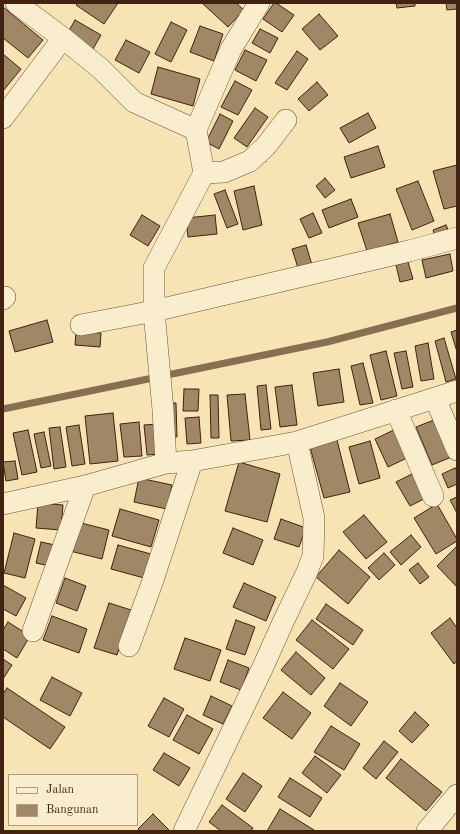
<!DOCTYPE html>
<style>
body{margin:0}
#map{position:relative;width:460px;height:834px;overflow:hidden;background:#f6e4b4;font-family:"Old Standard TT",serif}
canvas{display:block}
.frame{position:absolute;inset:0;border:4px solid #422210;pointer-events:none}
.legend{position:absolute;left:8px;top:774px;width:130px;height:52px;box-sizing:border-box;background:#f9edce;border:1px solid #b09c82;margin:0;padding:5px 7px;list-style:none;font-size:12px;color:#422210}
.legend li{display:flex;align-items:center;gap:8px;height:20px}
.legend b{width:20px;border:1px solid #b09c82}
</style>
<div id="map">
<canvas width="460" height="834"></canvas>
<div class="frame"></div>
<ul class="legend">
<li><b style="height:5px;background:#f9edce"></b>Jalan</li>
<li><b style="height:11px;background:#a08765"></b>Bangunan</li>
</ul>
</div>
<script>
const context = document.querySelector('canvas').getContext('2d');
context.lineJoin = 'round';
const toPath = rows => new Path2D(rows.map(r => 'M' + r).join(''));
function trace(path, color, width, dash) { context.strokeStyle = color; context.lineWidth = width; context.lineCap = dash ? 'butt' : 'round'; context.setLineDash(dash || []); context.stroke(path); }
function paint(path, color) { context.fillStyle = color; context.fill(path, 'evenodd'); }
const stream = toPath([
 [3,409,327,342,457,308]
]);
const building = toPath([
 [78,3,118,3,104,24,76,5,78,3],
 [202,3,236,3,244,10,228,27,202,3],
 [274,3,276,3,294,15,282,32,263,19,274,3],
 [396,3,415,3,415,6,397,8,396,3],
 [446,3,457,3,457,9,447,10,446,3],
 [3,7,43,40,28,58,3,38,3,7],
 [319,14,338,36,320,50,302,29,319,14],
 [75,20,101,35,93,49,67,34,75,20],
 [171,22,187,30,171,62,155,54,171,22],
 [200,26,223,34,214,61,190,52,200,26],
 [260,29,278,38,270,53,252,43,260,29],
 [126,40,150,52,139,73,115,60,126,40],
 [245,50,267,60,256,81,235,70,245,50],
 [297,51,308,59,287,90,275,83,297,51],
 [3,54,21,69,3,91,3,54],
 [158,67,200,79,193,106,151,94,158,67],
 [235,81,252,90,238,115,221,107,235,81],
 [317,82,328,95,309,111,298,99,317,82],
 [255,108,268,117,247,147,234,138,255,108],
 [368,113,376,128,349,143,340,128,368,113],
 [220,114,233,121,219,149,206,142,220,114],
 [378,146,385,167,351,178,344,157,378,146],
 [457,165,457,206,444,209,433,171,457,165],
 [325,178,335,190,325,198,316,186,325,178],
 [418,181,434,221,412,230,396,189,418,181],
 [254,186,262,225,243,230,234,191,254,186],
 [225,190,238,224,227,228,214,194,225,190],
 [351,199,358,217,329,228,322,210,351,199],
 [313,213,322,233,309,238,300,219,313,213],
 [390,214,398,242,367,251,358,223,390,214],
 [142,215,160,226,148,246,130,235,142,215],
 [215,215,217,234,188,237,186,218,215,215],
 [446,225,449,232,435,237,433,230,446,225],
 [306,245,312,265,298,268,292,249,306,245],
 [450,254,453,271,426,278,422,260,450,254],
 [408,262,413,279,400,282,396,265,408,262],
 [47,320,53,342,15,352,9,331,47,320],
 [457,330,457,352,451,332,457,330],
 [76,331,101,333,100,347,75,345,76,331],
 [444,338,456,379,446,382,435,341,444,338],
 [428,343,434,379,421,381,415,346,428,343],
 [386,351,397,396,381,400,370,355,386,351],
 [406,351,413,387,402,389,394,353,406,351],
 [363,363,373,403,360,405,351,366,363,363],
 [339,369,344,402,318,406,313,373,339,369],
 [266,385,271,429,261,430,257,386,266,385],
 [292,385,297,425,280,427,275,387,292,385],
 [184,389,199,389,198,411,183,411,184,389],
 [245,394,250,440,231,441,227,395,245,394],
 [210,395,218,395,219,438,211,438,210,395],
 [170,403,176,403,177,437,172,437,170,403],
 [113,413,118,461,90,464,85,416,113,413],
 [199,417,201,443,187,444,185,418,199,417],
 [439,418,454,456,432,465,416,427,439,418],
 [139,422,142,456,124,457,120,424,139,422],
 [158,424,161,454,147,455,144,425,158,424],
 [79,425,85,464,72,466,66,427,79,425],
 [60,427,66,467,54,469,49,428,60,427],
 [396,429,409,457,388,467,375,439,396,429],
 [28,430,37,472,22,475,13,433,28,430],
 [44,432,51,466,41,468,34,434,44,432],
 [337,440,350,492,324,498,310,447,337,440],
 [370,441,380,478,359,484,349,447,370,441],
 [15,461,18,479,6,481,3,462,15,461],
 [239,462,280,474,267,522,225,511,239,462],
 [455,468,457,471,457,484,448,488,442,474,455,468],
 [412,474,426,498,410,506,396,482,412,474],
 [139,478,172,485,167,509,134,502,139,478],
 [457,497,457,513,450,500,457,497],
 [38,503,63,505,61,530,36,528,38,503],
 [437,504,457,539,457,541,436,554,414,518,437,504],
 [120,509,159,520,151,547,112,536,120,509],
 [364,515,387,542,366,559,343,532,364,515],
 [281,519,306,528,299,547,274,539,281,519],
 [77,522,109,530,102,559,70,551,77,522],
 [233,528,263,540,253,565,223,553,233,528],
 [14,533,35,539,25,578,4,573,14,533],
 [411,535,421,547,401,565,390,552,411,535],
 [41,542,55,545,50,566,36,563,41,542],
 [118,545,151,554,144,578,111,569,118,545],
 [457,546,457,587,437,566,457,546],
 [339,550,370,577,348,604,316,577,339,550],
 [384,553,395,565,379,580,368,568,384,553],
 [418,563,429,577,420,584,409,570,418,563],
 [65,578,86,586,77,611,56,603,65,578],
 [244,583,276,597,266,621,233,607,244,583],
 [3,585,26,598,16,616,3,609,3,585],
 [109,603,131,610,117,655,94,648,109,603],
 [326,604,363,630,353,645,316,619,326,604],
 [52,616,87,629,79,653,43,640,52,616],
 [450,618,457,628,457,661,454,664,431,633,450,618],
 [236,620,255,627,245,655,226,649,236,620],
 [312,620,349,649,333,669,296,640,312,620],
 [8,622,30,636,17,658,3,649,3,630,8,622],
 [185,638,221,650,210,681,174,669,185,638],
 [296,652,325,678,311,695,281,670,296,652],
 [3,659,12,665,3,679,3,659],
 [228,660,249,668,241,690,220,682,228,660],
 [52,677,82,693,70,716,40,700,52,677],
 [340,683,368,702,351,726,324,706,340,683],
 [7,688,65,727,50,749,3,717,3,694,7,688],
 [283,692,311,713,292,739,263,718,283,692],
 [211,696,232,706,223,724,203,715,211,696],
 [164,698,184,709,169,737,148,726,164,698],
 [415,712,429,725,412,743,399,731,415,712],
 [187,715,213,729,199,754,173,740,187,715],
 [331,726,360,744,344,770,314,752,331,726],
 [384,741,398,752,376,779,363,768,384,741],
 [164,753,190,768,179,786,153,770,164,753],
 [315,756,341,775,327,793,302,773,315,756],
 [401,759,442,792,426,811,386,778,401,759],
 [243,773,262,786,245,812,226,799,243,773],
 [290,778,322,798,310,817,278,797,290,778],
 [222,805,253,828,251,831,221,831,209,822,222,805],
 [280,809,314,830,313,831,267,831,280,809],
 [153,814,170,831,140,831,138,829,153,814]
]);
const minor = toPath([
 [16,3,63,38,101,69,134,102,196,130],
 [3,118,63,38],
 [204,173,224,172,250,161,266,146,286,120],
 [3,299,5,297],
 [81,325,154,311,409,251,457,238],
 [435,398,457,450],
 [396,410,433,496],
 [166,463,163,410,154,311,154,268,204,173,196,130,231,49,259,3],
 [3,504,85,486,166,463,192,461,297,442,457,391],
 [33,631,85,486],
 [129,646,152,583,192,461],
 [184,831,262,669,284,620,307,572,313,556,314,518,297,442],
 [427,831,457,795]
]);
trace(stream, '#896f51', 7);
paint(building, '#a08765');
trace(building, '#422210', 1);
trace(minor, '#6f5239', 22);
trace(minor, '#f9edce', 21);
</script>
